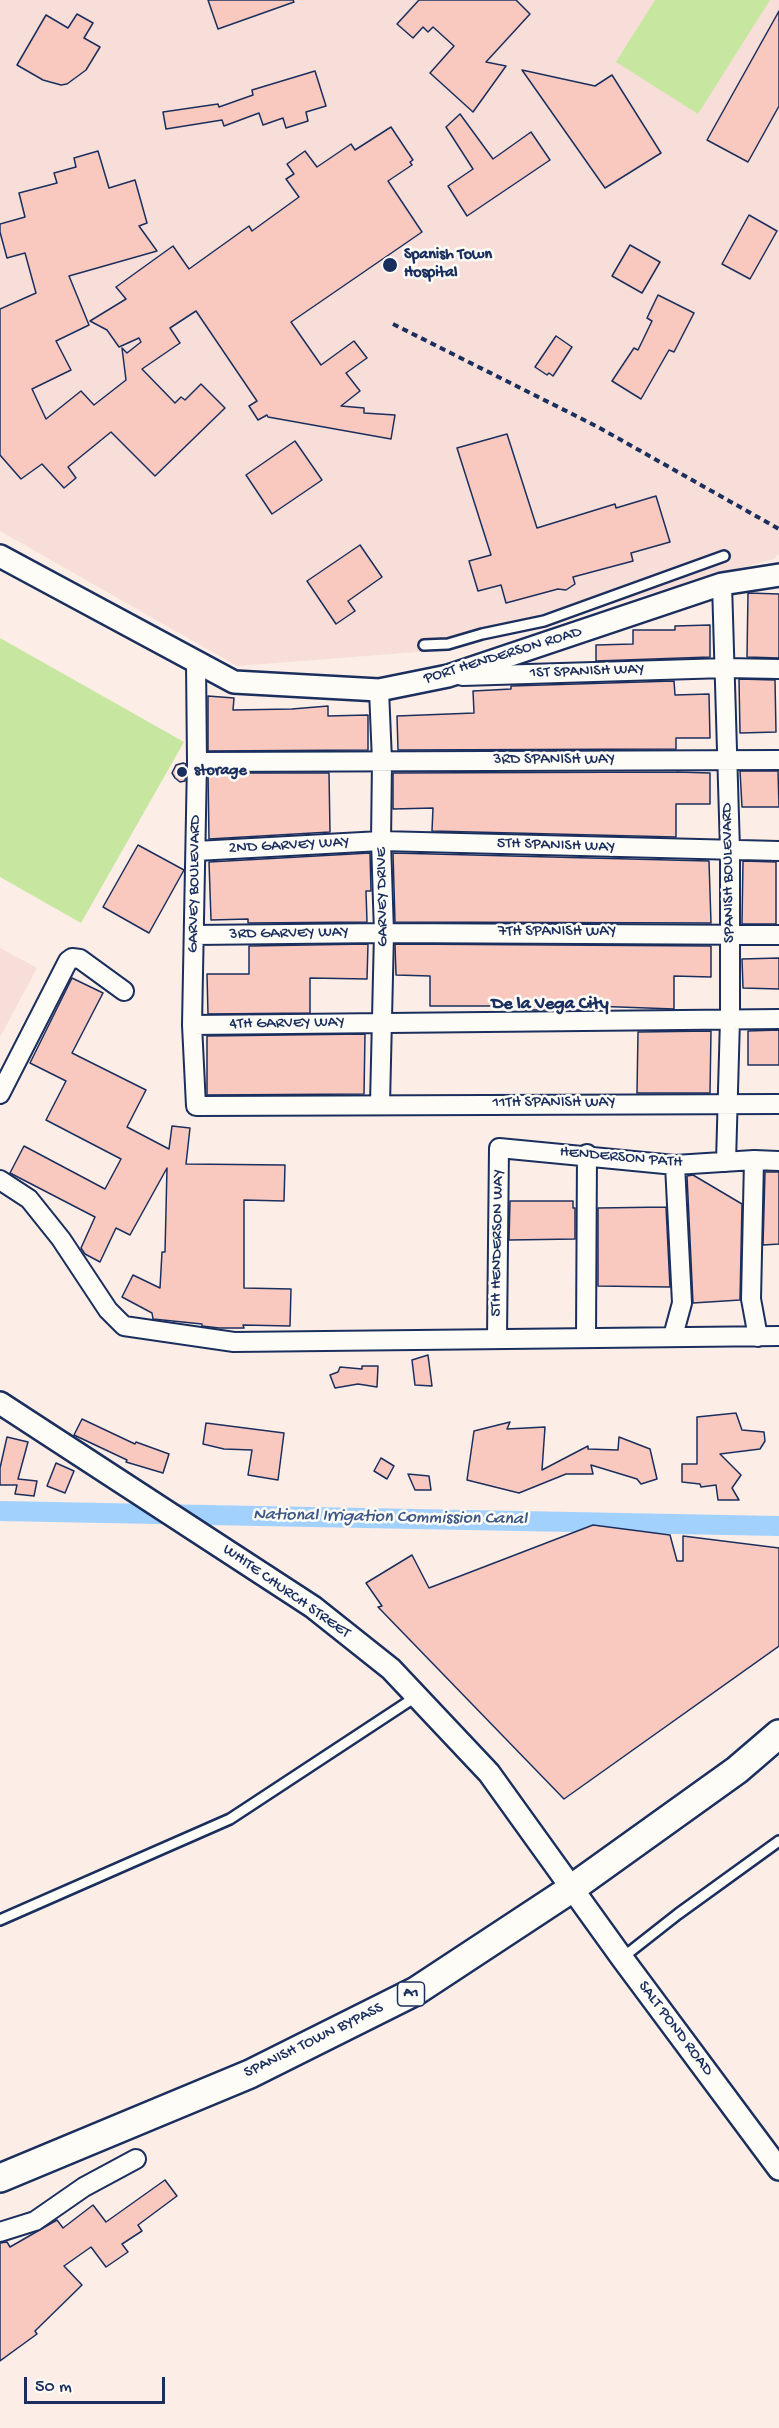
<!DOCTYPE html>
<style>
body{margin:0}
#map{position:relative;width:779px;height:2428px;overflow:hidden;background:#fcede6;font-family:"Gochi Hand",sans-serif}
canvas{display:block}
.scale{position:absolute;left:24px;top:2377px;width:141px;height:27px;box-sizing:border-box;border:3px solid #1b2f5e;border-top:0;padding-left:8px;font-size:18px;line-height:21px;white-space:nowrap;color:#1b2f5e;-webkit-text-stroke:4px #fdfcf7;paint-order:stroke}
</style>
<div id="map">
<canvas width="779" height="2428"></canvas>
<div class="scale">50 m</div>
</div>
<script>
const context = document.querySelector('canvas').getContext('2d');
context.lineJoin = 'round';
function paint(path, color) { context.fillStyle = color; context.fill(path, 'evenodd'); }
const toPath = rows => new Path2D(rows.map(r => 'M' + r).join(''));
function trace(path, color, width, dash) { context.strokeStyle = color; context.lineWidth = width; context.lineCap = dash ? 'butt' : 'round'; context.setLineDash(dash || []); context.stroke(path); }
function drawText(font, color, halo, rows, align = 'center') {
  context.font = font + ' "Gochi Hand",sans-serif'; context.lineWidth = 5; context.setLineDash([]); context.textBaseline = 'middle'; context.strokeStyle = halo; context.fillStyle = color; for (const [text, x, y, turn = 0] of rows) {
    context.save(); context.translate(x, y); context.rotate((+turn || 0) * Math.PI / 180); context.textAlign = isNaN(turn) ? turn : align; if (halo) context.strokeText(text, 0, 0); context.fillText(text, 0, 0); context.restore();
  }
}
const built = toPath([
 [0,0,779,0,779,554,774,559,443,650,237,666,0,531],
 [0,948,37,968,0,1037]
]);
const green = toPath([
 [655,0,770,0,698,114,616,62],
 [0,638,184,742,81,923,0,877]
]);
const canal = toPath([
 [0,1511,779,1526]
]);
const building = toPath([
 [208,0,293,0,294,2,218,29,208,0],
 [419,0,516,0,530,14,486,62,506,66,473,112,430,73,454,46,433,27,428,32,423,27,413,38,397,24,419,0],
 [779,11,779,106,748,162,707,140,779,11],
 [77,14,93,23,84,38,100,47,86,70,67,84,61,85,43,80,17,65,46,15,68,28,77,14],
 [522,70,595,86,612,75,661,153,605,188,522,70],
 [315,71,326,106,306,112,308,121,286,128,283,118,263,125,259,113,224,126,222,120,166,129,163,112,218,104,219,107,253,95,252,90,315,71],
 [460,114,493,159,531,132,550,160,467,216,448,186,473,169,446,127,460,114],
 [391,127,413,160,410,162,412,165,388,181,422,232,291,322,321,365,354,341,367,358,346,373,360,391,341,406,364,408,364,413,395,415,391,439,268,417,267,415,258,420,249,406,257,401,196,311,170,328,180,343,142,369,175,403,181,397,185,400,201,384,225,408,155,476,111,432,68,467,76,478,64,488,42,464,21,479,0,455,0,309,36,293,25,253,7,258,0,232,0,224,25,217,19,193,57,183,54,173,76,167,74,158,98,151,109,188,135,180,147,223,139,226,157,251,69,276,89,325,56,341,71,370,32,389,46,419,81,391,94,405,126,380,122,348,127,353,141,342,139,338,119,347,107,330,90,321,126,299,116,287,173,246,189,269,249,226,252,231,299,197,286,179,294,174,287,164,305,151,317,167,351,144,355,150,391,127],
 [749,215,777,231,750,279,722,264,749,215],
 [630,245,660,262,642,293,612,276,630,245],
 [658,295,694,313,674,352,669,350,641,399,612,381,634,348,638,350,652,321,647,318,658,295],
 [556,336,572,347,553,376,549,373,547,375,535,367,556,336],
 [507,434,537,528,615,504,616,508,656,496,670,542,631,553,633,561,573,577,575,584,566,590,558,589,506,603,501,585,478,591,469,561,491,555,457,448,507,434],
 [295,441,322,480,272,514,246,475,295,441],
 [360,545,382,577,348,601,355,611,336,624,307,581,360,545],
 [748,593,779,594,779,658,747,657,748,593],
 [710,625,710,657,596,661,596,645,633,644,633,630,675,630,675,626,710,625],
 [739,679,775,680,776,732,740,733,739,679],
 [674,681,675,695,709,694,710,738,676,738,676,749,398,750,397,716,474,713,473,691,511,689,511,686,674,681],
 [208,696,234,698,233,710,292,709,328,706,328,716,368,715,368,750,208,751,208,696],
 [183,763,186,764,185,781,180,782,175,778,172,773,176,765,183,763],
 [740,771,778,771,779,807,742,807,740,771],
 [677,772,710,773,710,804,676,804,676,837,432,831,433,808,393,809,393,773,677,772],
 [208,773,329,773,330,832,209,839,208,773],
 [138,845,184,870,149,933,103,907,138,845],
 [370,853,371,891,366,891,367,922,248,923,248,919,211,920,209,862,370,853],
 [393,853,709,861,711,923,395,922,393,853],
 [743,861,776,862,776,924,742,924,743,861],
 [368,944,367,979,310,978,310,1013,208,1014,207,974,249,974,249,946,368,944],
 [395,944,711,946,711,977,674,976,674,1009,592,1006,592,1010,521,1010,521,1006,430,1006,430,976,396,975,395,944],
 [779,958,779,989,743,988,742,959,779,958],
 [72,978,103,993,72,1053,146,1090,127,1127,169,1149,172,1126,190,1128,186,1164,285,1165,284,1201,244,1200,244,1288,291,1289,290,1326,243,1325,244,1328,219,1328,202,1326,202,1324,153,1319,152,1313,122,1297,133,1275,160,1288,162,1252,165,1252,167,1168,130,1235,116,1228,100,1262,85,1254,81,1248,95,1217,10,1173,24,1146,105,1189,121,1159,46,1120,66,1081,30,1063,72,978],
 [779,1030,779,1065,748,1065,748,1031,779,1030],
 [711,1031,710,1093,637,1093,638,1032,711,1031],
 [365,1034,364,1094,207,1095,207,1036,365,1034],
 [765,1172,779,1172,779,1244,763,1245,765,1172],
 [693,1175,742,1204,740,1300,693,1303,687,1176,693,1175],
 [510,1201,573,1201,573,1208,575,1208,575,1239,509,1240,510,1201],
 [666,1207,670,1287,598,1286,598,1208,666,1207],
 [428,1355,432,1386,415,1385,412,1360,428,1355],
 [362,1366,378,1366,377,1387,358,1384,335,1388,330,1375,338,1372,340,1367,362,1369,362,1366],
 [736,1413,742,1430,764,1432,765,1441,760,1449,720,1454,741,1475,732,1488,739,1500,718,1500,716,1485,701,1487,700,1484,682,1482,682,1464,697,1464,697,1417,736,1413],
 [82,1419,135,1444,136,1442,169,1454,163,1473,126,1462,127,1460,74,1435,82,1419],
 [510,1422,507,1429,545,1427,542,1470,588,1446,588,1449,618,1450,619,1437,650,1449,657,1479,641,1484,637,1479,591,1465,593,1474,566,1474,519,1493,467,1480,474,1431,510,1422],
 [206,1423,284,1433,278,1480,248,1475,252,1450,224,1449,203,1444,206,1423],
 [7,1437,28,1442,18,1479,37,1481,34,1496,15,1494,17,1485,0,1485,0,1468,7,1437],
 [381,1458,394,1466,387,1479,374,1471,381,1458],
 [56,1463,74,1471,65,1493,47,1486,56,1463],
 [408,1474,429,1476,431,1490,415,1490,408,1474],
 [593,1525,670,1535,677,1561,683,1561,683,1536,779,1548,779,1646,564,1799,378,1607,382,1606,366,1583,412,1555,429,1588,593,1525],
 [165,2180,177,2196,138,2225,142,2231,122,2244,128,2252,106,2267,91,2247,64,2266,82,2285,35,2331,37,2334,0,2361,0,2243,7,2242,10,2247,57,2220,63,2228,93,2205,106,2222,165,2180]
]);
const path = toPath([
 [393,324,598,427,779,529]
]);
const service = toPath([
 [424,645,448,644,482,634,544,621,724,556],
 [0,1920,230,1819,417,1696],
 [622,1958,678,1914,779,1841]
]);
const minor = toPath([
 [722,584,730,850,730,1019,726,1162],
 [196,662,197,762,192,1025,196,1106,779,1104],
 [462,676,726,668,779,669],
 [379,690,382,761,381,841,384,933,380,1104],
 [197,762,779,760],
 [196,851,381,841,779,851],
 [194,935,384,933,779,935],
 [192,1025,779,1019],
 [0,1094,68,961,72,958,80,959,124,991],
 [754,1160,751,1299,758,1337],
 [0,1180,29,1199,61,1239,108,1310,124,1326,234,1342,779,1336],
 [673,1336,682,1303,675,1165],
 [497,1338,499,1148,675,1165,754,1160,779,1161],
 [586,1338,587,1154],
 [0,2232,35,2221,84,2187,136,2159]
]);
const tertiary = toPath([
 [0,556,234,682,379,690,448,676,722,584,779,575],
 [0,1403,313,1607,391,1669,489,1773,622,1958,779,2169]
]);
const primary = toPath([
 [0,2178,250,2074,416,1991,571,1889,737,1770,779,1734]
]);
const markers = [
 [390,265,8,"#1b2f5e"],
 [182,772,6,"#1b2f5e"]
];
const shields = [
 [411,1994,27]
];
const shieldNames = [
 ["A1",411,1994]
];
const poiNames = [
 ["Spanish Town",404,256],
 ["Hospital",404,274],
 ["storage",194,772]
];
const streetNames = [
 ["PORT HENDERSON ROAD",503,656,-17],
 ["1ST SPANISH WAY",587,672,-2],
 ["3RD SPANISH WAY",554,761],
 ["2ND GARVEY WAY",289,846,-3],
 ["5TH SPANISH WAY",556,846,2],
 ["SPANISH BOULEVARD",729,873,-91],
 ["GARVEY BOULEVARD",195,884,-89],
 ["GARVEY DRIVE",383,897,-91],
 ["7TH SPANISH WAY",557,933],
 ["3RD GARVEY WAY",289,934,-1],
 ["4TH GARVEY WAY",287,1024,-1],
 ["11TH SPANISH WAY",554,1104],
 ["HENDERSON PATH",621,1158,5],
 ["5TH HENDERSON WAY",498,1243,-89],
 ["WHITE CHURCH STREET",286,1592,35],
 ["SALT POND ROAD",675,2029,53],
 ["SPANISH TOWN BYPASS",314,2041,-26]
];
const neighbourhoodNames = [
 ["De la Vega City",550,1005]
];
const waterNames = [
 ["National Irrigation Commission Canal",390,1518,1]
];
paint(built, '#f7ded8');
paint(green, '#c7e7a0');
trace(canal, '#a3d1fe', 20);
paint(building, '#f9c9c0');
trace(building, '#1b2f5e', 1.5);
trace(service, '#1b2f5e', 14);
trace(minor, '#1b2f5e', 22);
trace(tertiary, '#1b2f5e', 26);
trace(primary, '#1b2f5e', 32);
trace(path, '#1b2f5e', 4, [6, 4.5]);
trace(service, '#fdfcf7', 9);
trace(minor, '#fdfcf7', 18);
trace(tertiary, '#fdfcf7', 21);
trace(primary, '#fdfcf7', 27);
for (const [x, y, r, color] of markers) { const dot = new Path2D(); dot.arc(x, y, r, 0, 2 * Math.PI); context.fillStyle = color; context.fill(dot); trace(dot, '#fdfcf7', 2); }
for (const [x, y, w] of shields) { const box = new Path2D(); box.roundRect(x - w / 2, y - 12, w, 24, 4.5); context.fillStyle = '#fdfcf7'; context.fill(box); trace(box, '#1b2f5e', 1.5); }
drawText('bold 15px', '#1b2f5e', null, shieldNames);
drawText('bold 16px', '#1b2f5e', '#fdfcf7', poiNames, 'left');
drawText('16px', '#1b2f5e', '#fdfcf7', streetNames);
drawText('bold 18px', '#1b2f5e', '#fdfcf7', neighbourhoodNames);
drawText('italic 18px', '#3d5886', '#fdfcf7', waterNames);
</script>
